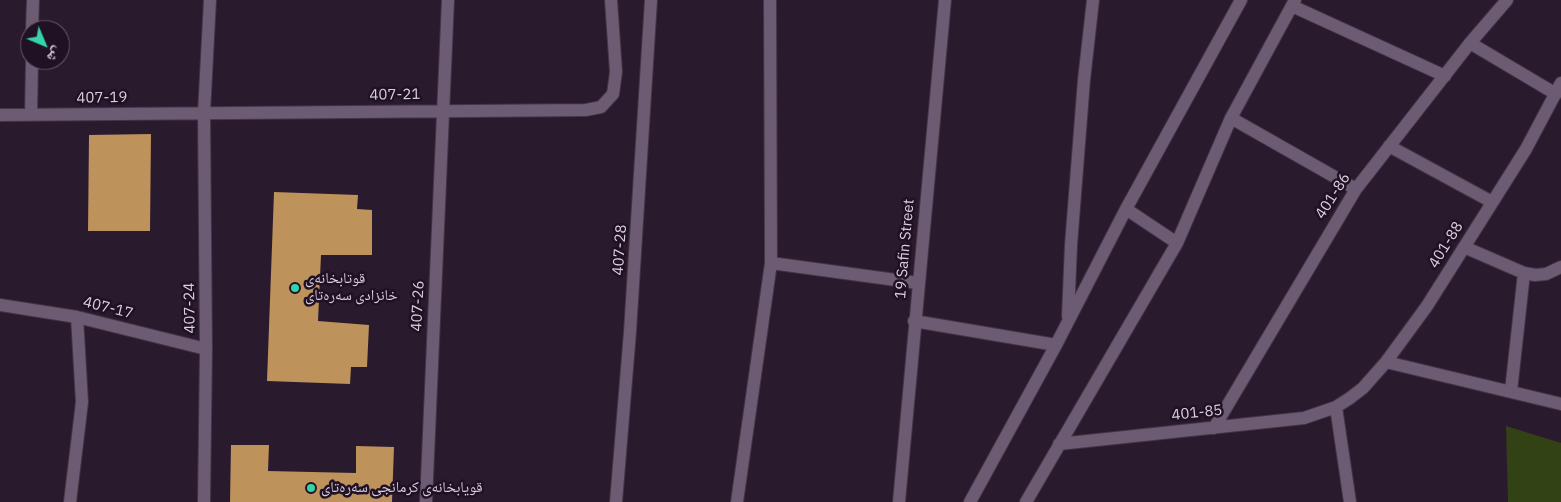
<!DOCTYPE html>
<meta charset="utf-8">
<style>
body{margin:0}
#map{position:relative;width:1561px;height:502px;overflow:hidden;background:#2a1a2e;font-family:"IBM Plex Sans","Noto Naskh Arabic",sans-serif}
canvas{display:block}
.north{position:absolute;left:20px;top:20px;width:50px;height:50px;box-sizing:border-box;background:#201125;border:1px solid #6a5d6f;border-radius:50%;rotate:135deg;font-size:14px;font-weight:700;line-height:20px;text-align:center;color:#dacfdd}
.north::after{content:'';display:block;margin:auto;width:18px;height:22px;background:#33d4a8;clip-path:polygon(50% 0,100% 100%,50% 72%,0 100%)}
</style>
<div id="map">
<canvas width="1561" height="502"></canvas>
<div class="north">ش</div>
</div>
<script>
const context = document.querySelector('canvas').getContext('2d');
context.lineJoin = 'round';
function paint(path, color) { context.fillStyle = color; context.fill(path, 'evenodd'); }
const toPath = rows => new Path2D(rows.map(r => 'M' + r).join(''));
function trace(path, color, width, dash) { context.strokeStyle = color; context.lineWidth = width; context.lineCap = dash ? 'butt' : 'round'; context.setLineDash(dash || []); context.stroke(path); }
function drawText(font, color, halo, rows, align = 'center') {
  context.font = font + ' "IBM Plex Sans","Noto Naskh Arabic",sans-serif'; context.lineWidth = 5; context.setLineDash([]); context.textBaseline = 'middle'; context.strokeStyle = halo; context.fillStyle = color; for (const [text, x, y, turn = 0] of rows) {
    context.save(); context.translate(x, y); context.rotate((+turn || 0) * Math.PI / 180); context.textAlign = isNaN(turn) ? turn : align; if (halo) context.strokeText(text, 0, 0); context.fillText(text, 0, 0); context.restore();
  }
}
const green = toPath([
 [1506,426,1561,443,1561,502,1508,502]
]);
const building = toPath([
 [151,134,150,231,88,231,89,135],
 [274,192,358,195,357,209,372,210,372,255,321,255,318,321,369,325,367,367,351,367,350,384,267,381],
 [231,445,269,445,268,471,356,473,356,446,394,447,392,502,230,502]
]);
const minor = toPath([
 [1292,6,1445,76],
 [32,30,33,0],
 [1470,43,1556,94],
 [0,115,586,110,601,107,613,94,616,72,611,0],
 [31,115,32,60],
 [1231,118,1356,189],
 [1389,146,1492,202],
 [1126,209,1177,243],
 [1464,247,1524,273,1535,275,1546,274,1561,267],
 [771,263,918,283],
 [0,305,77,317,206,349],
 [1068,316,1071,245,1084,80,1093,0],
 [914,321,1056,345],
 [1386,362,1561,404],
 [1511,391,1524,273],
 [1336,407,1350,502],
 [1214,428,1356,189,1470,43,1507,0],
 [1059,444,1304,418,1336,407,1350,398,1363,388,1386,362,1427,306,1526,149,1561,83],
 [70,502,82,402,77,317],
 [204,502,206,349,204,113,210,0],
 [426,502,448,0],
 [616,502,630,332,651,0],
 [737,502,771,263,770,0],
 [899,502,945,0],
 [970,502,1056,345,1126,209,1241,0],
 [1026,502,1177,243,1231,118,1295,0]
]);
const markers = [
 [295,288,5,"#33d4a8"],
 [311,488,5,"#33d4a8"]
];
const streetNames = [
 ["407-21",395,95,-1],
 ["407-19",102,98,-1],
 ["401-86",1333,196,-57],
 ["401-88",1446,245,-58],
 ["19 Safin Street",905,249,-85],
 ["407-28",620,250,-86],
 ["407-26",418,306,-87],
 ["407-17",108,308,14],
 ["407-24",190,308,-91],
 ["401-85",1197,413,-6]
];
const poiNames = [
 ["قوتابخانەی",305,279],
 ["خانزادی سەرەتای",305,296],
 ["قویابخانەی کرمانجی سەرەتای",321,488]
];
paint(green, '#334215');
paint(building, '#bd925b');
trace(minor, '#423546', 14);
trace(minor, '#6d5b73', 12);
for (const [x, y, r, color] of markers) { const dot = new Path2D(); dot.arc(x, y, r, 0, 2 * Math.PI); context.fillStyle = color; context.fill(dot); trace(dot, '#201125', 2); }
drawText('15px', '#dacfdd', '#201125', streetNames);
drawText('15px', '#dacfdd', '#201125', poiNames, 'left');
</script>
